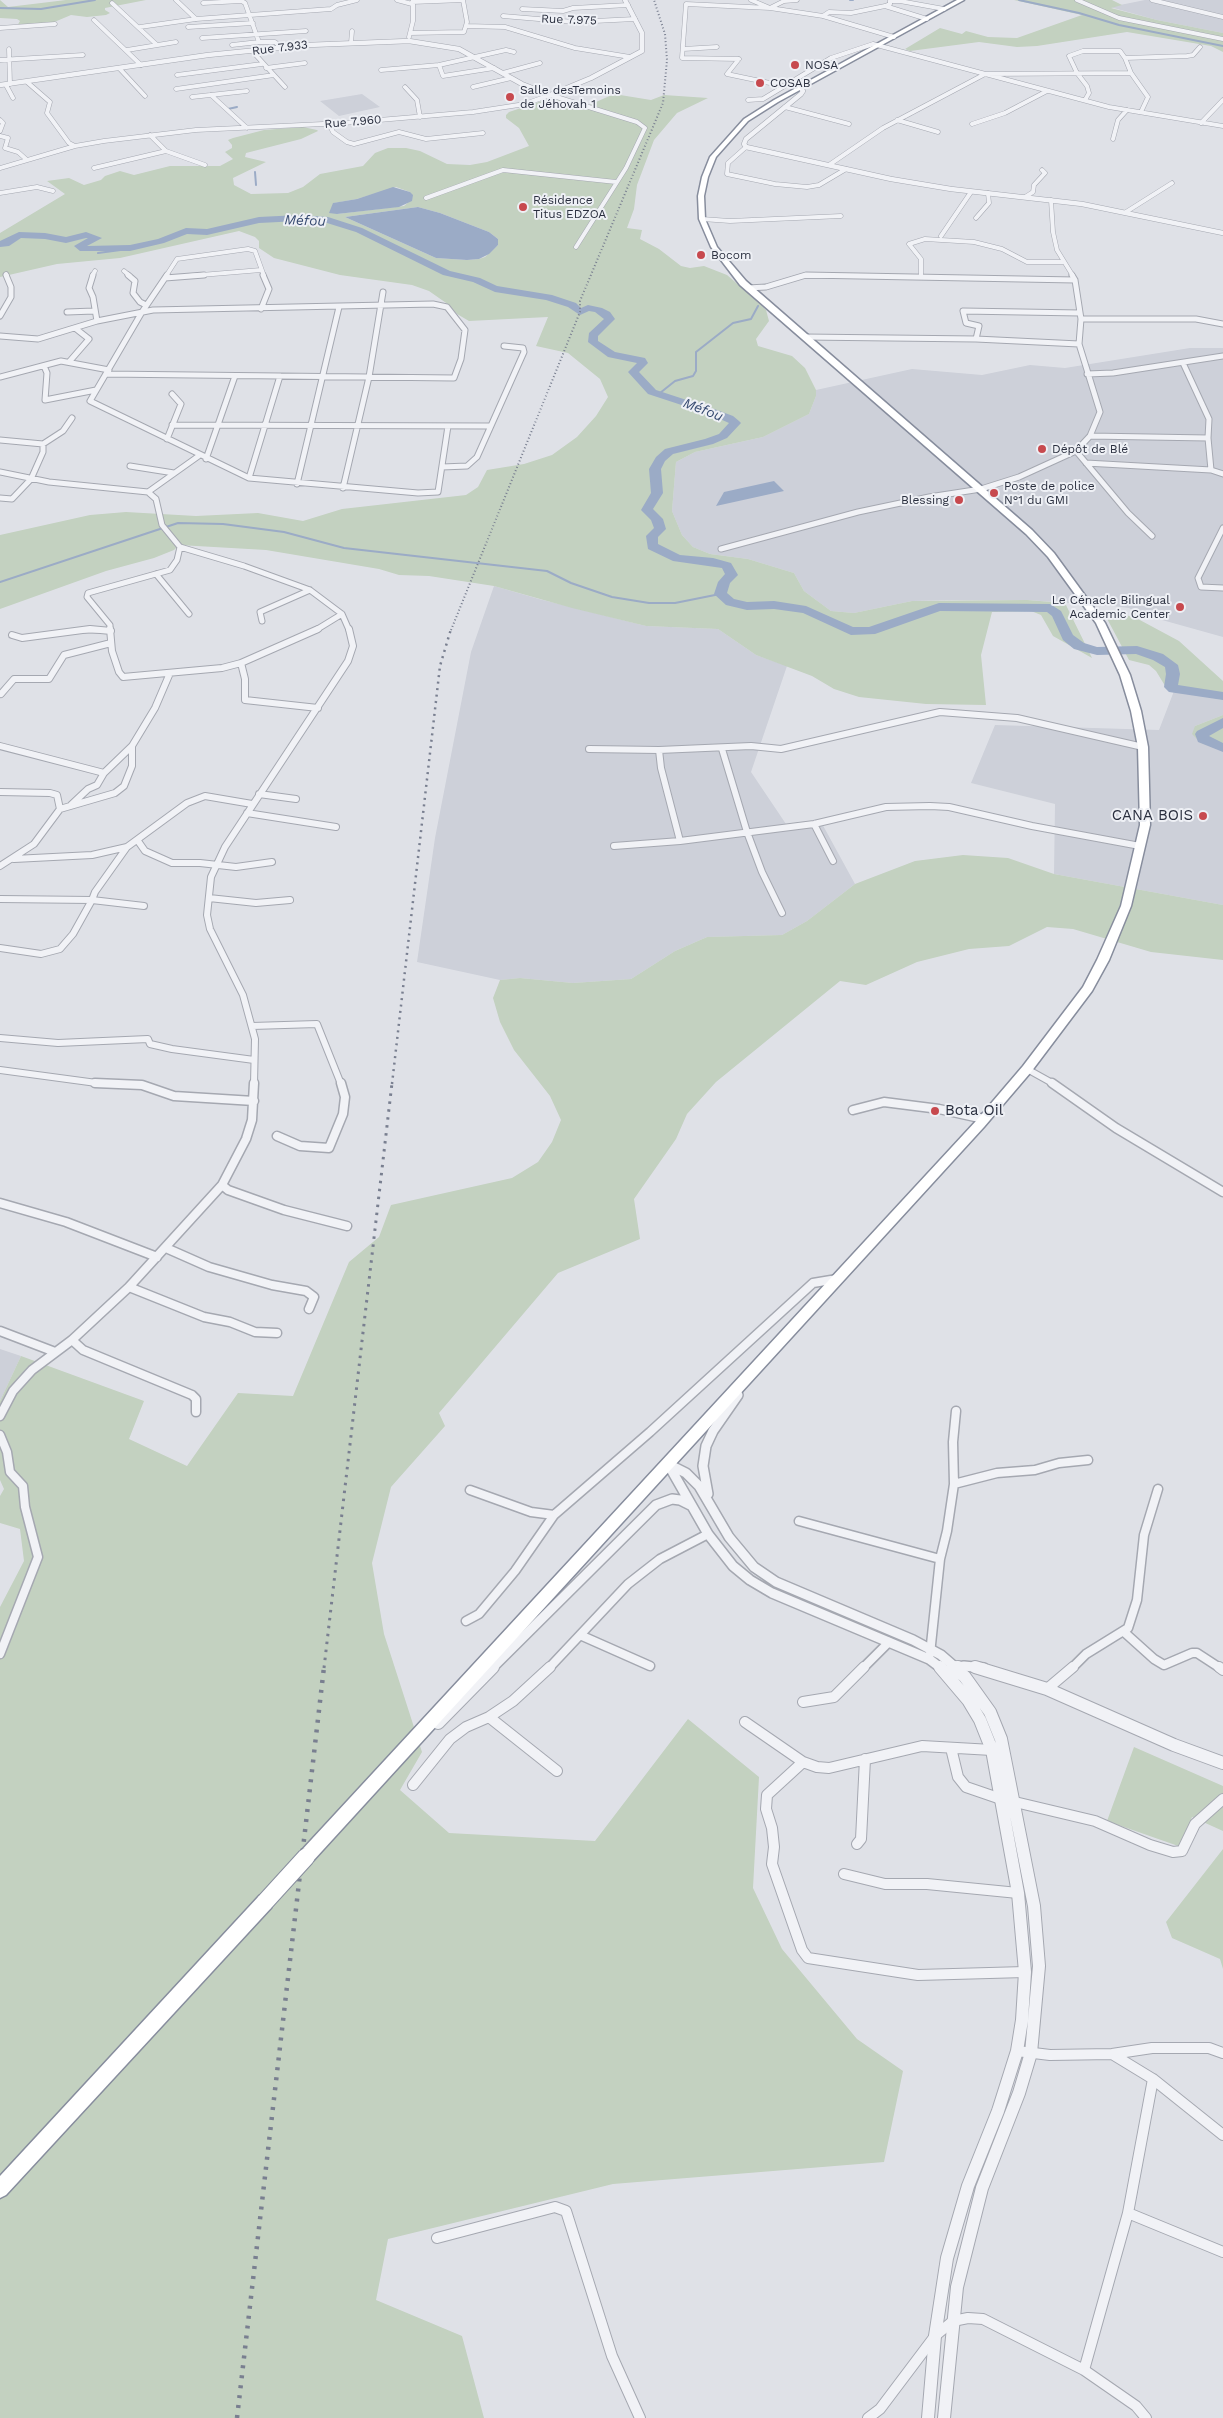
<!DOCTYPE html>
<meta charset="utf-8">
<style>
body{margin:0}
canvas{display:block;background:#dfe1e7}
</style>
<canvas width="1223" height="2418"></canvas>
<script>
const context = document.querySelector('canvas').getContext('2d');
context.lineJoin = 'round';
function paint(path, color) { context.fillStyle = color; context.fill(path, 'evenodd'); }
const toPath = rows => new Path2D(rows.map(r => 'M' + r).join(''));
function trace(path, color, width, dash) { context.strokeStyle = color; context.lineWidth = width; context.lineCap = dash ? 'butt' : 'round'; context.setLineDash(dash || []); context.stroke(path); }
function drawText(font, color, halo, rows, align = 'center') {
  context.font = font + ' "Work Sans",sans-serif'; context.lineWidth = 4; context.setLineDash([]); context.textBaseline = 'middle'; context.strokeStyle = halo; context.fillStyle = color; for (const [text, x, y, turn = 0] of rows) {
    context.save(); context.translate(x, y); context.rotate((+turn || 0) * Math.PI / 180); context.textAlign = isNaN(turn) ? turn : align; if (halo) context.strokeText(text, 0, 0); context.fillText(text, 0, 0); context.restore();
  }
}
const built = toPath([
 [1145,0,1223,0,1223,33,1157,20,1110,7],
 [362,94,380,107,339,116,320,101],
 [1190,348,1223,348,1223,637,1137,613,1129,608,1113,606,1027,600,953,600,912,601,854,613,831,611,804,591,794,573,748,559,710,554,693,547,682,535,672,511,676,462,695,452,763,437,809,414,816,396,816,390,912,369,982,375,1030,365,1065,368],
 [494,586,539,599,646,626,718,629,756,655,787,666,751,772,786,824,820,820,855,884,807,921,782,935,707,937,675,951,631,979,573,983,520,978,500,980,417,962,435,838,471,652],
 [1174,691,1223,700,1223,715,1195,726,1201,743,1223,751,1223,905,1054,874,1055,804,971,783,995,725,1159,730],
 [0,1349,21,1356,0,1401]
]);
const green = toPath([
 [0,0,8,7,66,0,146,0,105,8,105,10,110,13,106,15,87,17,71,15,52,23,17,26,20,21,17,19,0,18],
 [1014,0,1112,0,1122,5,1111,8,1157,20,1223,33,1223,52,1211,46,1127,32,1037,46,1017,47,979,42,910,51,905,49,940,28,962,34,966,31,988,37,1017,38,1082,15],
 [614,94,651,100,664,95,708,98,677,113,654,140,637,185,634,209,627,228,642,230,640,239,659,249,681,266,690,268,704,266,727,275,734,281,766,310,769,321,756,339,758,346,792,356,805,368,816,390,816,396,809,414,763,437,695,452,676,462,672,511,682,535,693,547,710,554,748,559,794,573,804,591,831,611,854,613,912,601,1027,600,1065,603,1092,658,1053,636,1041,615,1031,611,992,612,981,655,986,705,926,704,859,697,834,689,812,676,756,655,718,629,646,626,572,608,494,586,429,576,399,575,379,569,266,550,179,545,174,550,154,558,106,571,0,609,0,535,90,515,126,512,196,516,258,513,303,521,342,509,466,495,478,487,487,470,524,464,552,455,577,437,596,416,608,397,600,379,568,353,536,346,548,317,469,321,457,314,449,305,429,291,412,285,340,275,274,258,259,248,259,241,255,237,239,231,120,258,57,264,0,277,0,233,65,194,47,181,69,178,84,185,101,180,105,176,120,171,134,175,170,166,220,166,233,159,225,152,232,148,232,145,228,140,233,138,264,130,303,127,317,130,318,131,301,139,246,153,245,157,266,162,233,178,234,185,251,194,288,193,303,187,320,174,363,166,375,153,388,148,406,148,420,151,447,164,470,165,487,162,529,146,519,128,506,118,506,115,509,112,551,98,587,106],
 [396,187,410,192,411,200,404,206,337,214,334,203,357,199],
 [418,207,440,213,489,232,498,239,498,245,485,257,479,259,467,260,436,258,345,217],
 [1114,611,1138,619,1179,641,1223,681,1223,700,1167,689,1156,671,1149,665,1129,660,1104,613],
 [1223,715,1223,751,1201,743,1192,734,1195,726],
 [963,855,1008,858,1054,874,1223,905,1223,960,1151,952,1073,929,1047,927,1009,946,969,949,917,962,866,985,840,981,716,1082,687,1114,676,1139,634,1199,640,1239,558,1273,439,1413,445,1426,391,1487,372,1563,384,1634,422,1752,400,1790,449,1833,595,1841,688,1719,759,1777,753,1888,782,1949,857,2039,903,2071,884,2162,613,2184,388,2239,376,2300,462,2336,484,2418,0,2418,0,1607,24,1561,20,1529,0,1523,0,1496,4,1489,0,1480,0,1401,21,1356,144,1401,129,1439,187,1466,238,1393,293,1396,349,1262,379,1237,391,1205,512,1178,538,1162,552,1142,561,1120,550,1096,514,1050,500,1022,493,998,500,980,520,978,573,983,631,979,675,951,707,937,782,935,807,921,855,884,915,861],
 [1134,1747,1223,1786,1223,1831,1192,1817,1181,1847,1107,1821],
 [1223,1849,1223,1969,1220,1959,1172,1938,1166,1922]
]);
const water = toPath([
 [393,187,410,192,413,195,412,201,399,207,337,214,329,213,333,203,357,199],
 [418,207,440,213,489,232,498,239,498,245,489,254,479,259,467,260,436,258,345,217],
 [774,481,784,491,716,506,724,492]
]);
const stream = toPath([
 [850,0,853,0],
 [1019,0,1079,13,1119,25,1223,46],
 [0,8,41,9,95,0],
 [228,109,237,107],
 [255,172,256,185],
 [98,253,128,249],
 [660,393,675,381,693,376,696,371,696,352,733,323,751,319,758,306],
 [0,582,178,523,223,524,284,532,344,548,547,571,571,583,612,597,649,603,675,603,720,594]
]);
const river = toPath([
 [299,215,328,217,362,228,450,271,480,278,497,286,552,295,576,303,581,308,588,305,602,308,610,312,615,319,598,336,598,341,615,352,645,358,648,363,639,372,656,390,717,410,733,416,739,421,741,423,727,438,713,444,673,454,665,461,661,469,663,493,653,509,663,519,666,529,658,537,658,544,680,555,713,558,731,563,738,575,730,583,727,593,734,599,747,602,774,601,806,606,853,627,869,627,939,603,1050,604,1061,611,1073,635,1084,643,1097,647,1137,646,1163,654,1178,665,1180,674,1178,685,1223,692,1223,700,1169,692,1164,687,1166,674,1165,667,1153,660,1136,654,1097,655,1074,649,1063,640,1052,616,1047,612,940,611,875,634,851,635,803,613,774,609,747,610,726,605,714,594,718,582,725,574,722,568,673,561,648,549,646,536,654,528,651,520,641,510,651,493,649,469,656,457,665,449,705,439,719,434,729,423,709,414,648,394,628,372,637,363,608,357,588,342,589,333,604,319,595,312,589,311,580,315,568,307,546,300,495,292,473,282,443,275,356,232,327,223,299,221,259,223,207,235,187,234,164,243,130,251,80,251,74,246,88,238,86,238,66,243,45,239,21,238,9,246,0,247,0,241,19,232,45,233,66,237,86,232,102,238,87,246,130,245,158,239,186,228,207,229,259,217,299,215],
 [1223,718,1223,728,1209,736,1223,743,1223,752,1198,742,1195,734,1197,731,1223,718]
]);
const minorFar4 = toPath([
 [176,0,196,19],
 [240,0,245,3,259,42,275,42,282,48],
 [397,0,412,4],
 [751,0,770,8,784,1,797,0],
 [1077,0,1119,18,1223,39],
 [1152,0,1223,17],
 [412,2,463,0],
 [112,3,157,45],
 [203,3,241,1],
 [885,6,890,4,890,1,900,1,944,9],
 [522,9,563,11,573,8,628,5],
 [503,16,574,22,635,19],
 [823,16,829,12,851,13,885,6,927,19],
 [94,20,141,65],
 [466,26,505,27,575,48,630,57],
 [140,27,196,19,331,9,337,5,357,0],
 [188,27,253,23],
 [0,28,55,24],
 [410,33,464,32,467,22,463,0],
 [409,37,413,21,413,0],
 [202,38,306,31],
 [351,43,352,31],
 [232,45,259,42],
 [9,49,10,84],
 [683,49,717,47],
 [127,50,176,42],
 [253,52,285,87],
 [739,59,682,58,686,4,770,8,823,16,894,37],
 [739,59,727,74,784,86],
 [0,60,83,55],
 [439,65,443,76,494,68],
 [119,68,145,96],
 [266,68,305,63],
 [381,70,439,65,506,50,514,52],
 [503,73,540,63],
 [177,75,262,64],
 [27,82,50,102,47,113,69,143,75,146],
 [6,85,13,98],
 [405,87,417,100,420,117],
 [473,87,511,78],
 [176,89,274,75],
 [211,95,247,128],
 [192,97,247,91],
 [748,100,763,99,831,58,873,44,1109,107,1223,126],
 [1085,100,1089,93,1087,86,1077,73,1069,56,1083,51,1120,51,1125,58],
 [785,107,849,124],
 [1141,112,1148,97,1131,73,1125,58,1187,56,1193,55,1200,47],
 [0,120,3,123,0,131],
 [897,120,938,132],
 [1201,123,1223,100],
 [329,124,333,132,347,142,354,144,399,132,426,139,483,133],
 [972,124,1005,113,1047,91],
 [150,135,166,151,205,165],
 [0,136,8,138,5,148,18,152,27,160],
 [1113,139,1118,120,1127,110],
 [746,147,728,163,727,174,775,184,807,187,819,185,846,169],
 [829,165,883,128,985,74,1131,73],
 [0,168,75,146,104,141,196,130,344,123,473,112,525,104,550,95,637,122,645,128,626,168,576,247],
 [94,168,166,151],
 [0,193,37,187,53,191],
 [1025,197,1033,192,1034,185,1045,173,1042,170],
 [426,198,503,170,616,182],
 [1051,200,1053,232,1057,250,1073,276],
 [1126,212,1172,183],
 [976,218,989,203,988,193],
 [702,219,730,221,841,216],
 [941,236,971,192],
 [124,271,130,276],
 [6,274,7,276],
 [92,276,95,271],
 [166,276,177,259,248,249,255,251,264,276],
 [189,276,261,270],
 [803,276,861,276],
 [921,276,921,259,909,244,925,239,974,242,1002,249,1027,262,1063,262]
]);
const minorFar3 = toPath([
 [93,275,89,288,93,297,97,321],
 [128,275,135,281,133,293,140,302,146,305],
 [167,275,142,312,90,401,249,478,418,493,438,492,448,426],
 [165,278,204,275],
 [748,288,766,287,806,275,1075,280],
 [261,309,269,289,263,275],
 [67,312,94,311],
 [0,316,11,297,11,287,6,275],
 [1081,319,1196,319,1223,324],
 [0,336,38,339,97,321,153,310,433,304,447,307,465,330,461,359,454,378,106,374],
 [805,337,976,339,1079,344],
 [976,339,979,326,966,323,963,311,1080,313],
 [69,362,89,339,75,328],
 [1183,363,1209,419,1208,438,1211,470,1223,474],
 [44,366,47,373,45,400,96,390],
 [1087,374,1113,373,1223,356],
 [0,377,61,361,109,370],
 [172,425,489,426],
 [1090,436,1208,438],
 [167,439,181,404,172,394],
 [0,440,43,444],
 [1076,451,1128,513,1152,536],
 [206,459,235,376],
 [1086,463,1211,470],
 [130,466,174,473],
 [442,467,467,466,477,457,524,352,523,348,504,346],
 [0,472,49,482,148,492,156,499,162,525,180,547,244,566,310,590,342,614,349,630],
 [249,478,280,376],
 [297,484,339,307],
 [343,488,369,377,383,292],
 [148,492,200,455],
 [0,498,12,499,31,479,43,452,43,444,63,431,72,418],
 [1223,528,1198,578,1201,587,1223,588],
 [721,549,858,512,929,497,981,489,1019,477,1076,451,1090,436,1100,412,1079,344,1081,319,1075,280,1072,275],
 [156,574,189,614],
 [262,621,260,612,310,590],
 [84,630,99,630],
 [110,630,110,625,87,597,88,593,170,570,177,560,180,547],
 [316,630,342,614]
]);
const minorFar2 = toPath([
 [110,629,112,651,119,672,123,677,222,668,241,663,318,629],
 [12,635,22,638,90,629,111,631],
 [241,663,245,679,245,700,318,708],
 [1,694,14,679,49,679,64,655,111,643],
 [0,746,104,773],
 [589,749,659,750,751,746,781,749,940,712,1017,718,1143,747],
 [722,749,747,832,762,872,782,913],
 [659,750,661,768,680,841],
 [0,792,50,793,57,795,60,809],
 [259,794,296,799],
 [71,805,88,789,97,785,104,773,132,746],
 [247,813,336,827],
 [814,824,833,861],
 [138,841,145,851,172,863,200,863,236,867,272,862],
 [614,846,680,841,814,824,886,807,930,806,949,807,1032,826,1140,846],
 [14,859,92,855,127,847,187,803,205,796,252,804],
 [0,866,34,844,60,809,115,793,124,786,132,766,132,746,155,708,170,673],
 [209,898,256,903,290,900],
 [0,899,92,900,95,892,127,847],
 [0,948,41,954,60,949,73,934,92,900,144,906],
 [252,1026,317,1024,341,1084],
 [0,1038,58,1043,148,1039,150,1044,172,1049,254,1060],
 [1027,1069,1054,1084],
 [0,1070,104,1084],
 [254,1084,255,1039,243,995,210,929,207,915,211,877,225,847,348,661,353,646,349,629]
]);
const minorFar1 = toPath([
 [95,1083,142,1085,174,1096,254,1101],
 [1052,1083,1116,1128,1223,1192],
 [853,1110,884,1102,939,1109,984,1119],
 [277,1136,300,1146,329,1148,343,1114,345,1097,341,1083],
 [222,1185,228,1190,284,1210,347,1226],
 [0,1203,66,1222,157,1257],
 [166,1248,209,1267,272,1285,306,1291,314,1297,309,1309],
 [129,1287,204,1317,230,1322,255,1332,277,1333],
 [0,1331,55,1352],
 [72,1340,83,1350,192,1395,196,1399,196,1412],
 [0,1416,13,1391,32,1370,72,1340,129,1287,222,1185,246,1139,252,1120,254,1083],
 [0,1435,7,1452,10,1472,23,1486,25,1507,38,1557,0,1654],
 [954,1484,953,1442,956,1411],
 [470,1490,531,1512,554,1515,650,1432,813,1283,837,1279],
 [799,1521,940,1559],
 [466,1621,479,1614,515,1571,554,1515],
 [1124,1632,1154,1659,1164,1665,1192,1653,1197,1653,1220,1668],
 [580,1635,650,1666],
 [930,1654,940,1559,947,1531,954,1484,997,1473,1035,1470,1059,1463,1088,1460],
 [549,1668,628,1584,660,1559,708,1534],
 [863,1668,889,1642],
 [1072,1668,1086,1654,1128,1628,1137,1600,1144,1535,1158,1489]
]);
const minor = toPath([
 [1219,1667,1223,1670],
 [1047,1689,1073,1667],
 [803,1702,834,1697,864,1667],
 [489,1717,557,1771],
 [745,1722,803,1762,817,1767,829,1768,922,1746,992,1750],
 [951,1748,958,1777,966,1787,1001,1799],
 [803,1762,767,1795,766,1809,772,1828,774,1847,772,1864,802,1950,808,1958,918,1975,1025,1972],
 [413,1785,450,1739,466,1727,489,1717,513,1701,550,1667],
 [1015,1802,1095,1821,1150,1845,1173,1852,1182,1851,1195,1824,1223,1799],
 [857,1844,861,1839,865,1759],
 [844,1874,885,1884,927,1884,1018,1893],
 [1017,2051,1050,2055,1112,2054,1152,2048,1209,2048,1223,2053],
 [1112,2054,1153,2079,1223,2135],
 [1128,2213,1223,2252],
 [437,2238,555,2207,566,2211,612,2356,640,2418],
 [1084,2370,1128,2213,1153,2079],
 [868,2418,880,2409,935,2336,953,2321,968,2318,983,2319,1084,2370,1136,2406,1146,2418]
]);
const tertiaryFar2 = toPath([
 [0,85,208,55,308,45,409,41,459,49,522,84,550,95,591,78,642,51,642,33,625,0],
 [801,88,803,91,801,94,746,139,744,144,746,147,891,179,951,189,1082,204,1223,233]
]);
const tertiaryFar1 = toPath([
 [668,1464,686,1473,699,1486,729,1537,754,1567,776,1582,913,1640,941,1655,956,1668],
 [668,1464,708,1534,733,1566,750,1580,772,1593,929,1659,941,1668],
 [708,1494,703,1466,706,1446,713,1431,738,1395],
 [492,1668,656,1505,672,1499,680,1500,692,1506],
 [953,1668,964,1666,984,1668]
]);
const tertiary = toPath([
 [975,1667,1047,1689,1174,1745,1223,1763],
 [953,1668,958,1667],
 [438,1723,493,1667],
 [928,2418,935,2336,947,2258,968,2186,998,2111,1017,2051,1022,2020,1025,1972,1018,1893,992,1750,980,1720,968,1700,940,1667],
 [944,2418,957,2287,982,2188,1019,2093,1031,2053,1039,1966,1034,1906,1001,1739,990,1712,965,1677,954,1667]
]);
const trunk = toPath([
 [957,0,964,0,778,102,748,121,716,157,708,177,704,196,705,219,717,247,746,281,1032,530,1054,553,1105,623,1130,675,1141,711,1148,747,1150,825,1131,906,1109,960,1092,991,1031,1072,984,1127,312,1862,306,1865,300,1862,298,1857,300,1852,976,1121,1023,1066,1083,987,1097,960,1121,906,1140,825,1138,747,1131,711,1120,675,1096,623,1048,557,1026,534,740,285,711,247,699,219,698,196,702,177,710,157,744,119,774,100,957,0],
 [265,1894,271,1896,273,1902,271,1908,6,2195,0,2198,0,2176,259,1896,265,1894]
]);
const railFar3 = toPath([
 [451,630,580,312,580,301,663,103,667,60,665,34,654,0]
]);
const railFar2 = toPath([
 [392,1084,440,666,451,629]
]);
const railFar1 = toPath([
 [324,1668,392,1083]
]);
const rail = toPath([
 [237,2418,324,1667]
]);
const trunkBridge = toPath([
 [265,1902,306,1857]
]);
const markers = [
 [795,65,5,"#c7494e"],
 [760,83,5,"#c7494e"],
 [510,97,5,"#c7494e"],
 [523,207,5,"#c7494e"],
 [701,255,5,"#c7494e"],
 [1042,449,5,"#c7494e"],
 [994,493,5,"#c7494e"],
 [959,500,5,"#c7494e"],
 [1180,607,5,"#c7494e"],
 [1203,816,5,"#c7494e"],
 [935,1111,5,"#c7494e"]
];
const farStreetnames = [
 ["Rue 7.975",569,20,2],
 ["Rue 7.933",280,48,-7],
 ["Rue 7.960",353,122,-5]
];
const farPoinames = [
 ["NOSA",805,65],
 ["COSAB",770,83],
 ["Salle desTemoins",520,90],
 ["de Jéhovah 1",520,104],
 ["Résidence",533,200],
 ["Titus EDZOA",533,214],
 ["Bocom",711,255],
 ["Dépôt de Blé",1052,449],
 ["Poste de police",1004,486],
 ["N°1 du GMI",1004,500],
 ["Blessing",949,500,"right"],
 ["Le Cénacle Bilingual",1170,600,"right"],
 ["Academic Center",1170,614,"right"]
];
const farWaternames = [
 ["Méfou",305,221,2],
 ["Méfou",703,410,21]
];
const poiNames = [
 ["CANA BOIS",1193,816],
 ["Bota Oil",945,1111,"left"]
];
paint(built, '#cdd0d9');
paint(green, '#c3d1c0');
paint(water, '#9babc6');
trace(stream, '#9babc6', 2);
paint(river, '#9babc6');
trace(minorFar4, '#a5a8b1', 5);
trace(minorFar3, '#a5a8b1', 7);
trace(minorFar2, '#a5a8b1', 8);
trace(minorFar1, '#a5a8b1', 11);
trace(minor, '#a5a8b1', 12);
trace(tertiaryFar2, '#a5a8b1', 5.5);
trace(tertiaryFar1, '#a5a8b1', 12);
trace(tertiary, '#a5a8b1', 14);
trace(trunk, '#878d9d', 3);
trace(minorFar4, '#f1f2f6', 4);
trace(minorFar3, '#f1f2f6', 5);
trace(minorFar2, '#f1f2f6', 6);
trace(minorFar1, '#f1f2f6', 8);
trace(minor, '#f1f2f6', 10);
trace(tertiaryFar2, '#f1f2f6', 4.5);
trace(tertiaryFar1, '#f1f2f6', 9);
trace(tertiary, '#f1f2f6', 12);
paint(trunk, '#fff');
trace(railFar3, '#797f90', 2, [1, 2.5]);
trace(railFar2, '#797f90', 2.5, [2, 4.5]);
trace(railFar1, '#797f90', 3, [2.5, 5.5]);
trace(rail, '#797f90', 4.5, [3, 7]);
trace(trunkBridge, '#878d9d', 19, []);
trace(trunkBridge, '#fff', 17);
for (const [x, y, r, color] of markers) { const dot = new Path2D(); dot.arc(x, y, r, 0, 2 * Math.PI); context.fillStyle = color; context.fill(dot); trace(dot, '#eef0f5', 2); }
drawText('12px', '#292e3e', '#eef0f5', farStreetnames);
drawText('12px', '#292e3e', '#eef0f5', farPoinames, 'left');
drawText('italic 14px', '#35496f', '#eef0f5', farWaternames);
drawText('15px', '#292e3e', '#eef0f5', poiNames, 'right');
</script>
